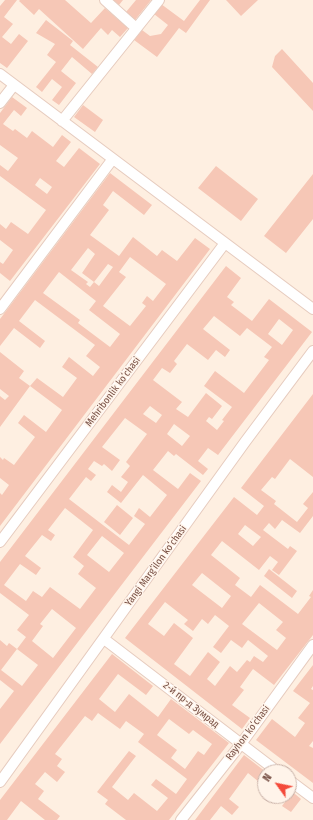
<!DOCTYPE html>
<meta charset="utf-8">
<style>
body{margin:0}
#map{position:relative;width:313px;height:820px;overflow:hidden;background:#feefe1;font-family:"Fira Sans Condensed",sans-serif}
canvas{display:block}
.north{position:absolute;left:257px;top:764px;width:40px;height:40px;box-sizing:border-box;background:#fff4ea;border:1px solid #c9b2a8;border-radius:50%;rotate:303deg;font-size:11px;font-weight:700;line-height:16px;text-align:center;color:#785045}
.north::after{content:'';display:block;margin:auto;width:14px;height:18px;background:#f44a3a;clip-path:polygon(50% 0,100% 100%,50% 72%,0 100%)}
</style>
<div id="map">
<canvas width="313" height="820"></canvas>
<div class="north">N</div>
</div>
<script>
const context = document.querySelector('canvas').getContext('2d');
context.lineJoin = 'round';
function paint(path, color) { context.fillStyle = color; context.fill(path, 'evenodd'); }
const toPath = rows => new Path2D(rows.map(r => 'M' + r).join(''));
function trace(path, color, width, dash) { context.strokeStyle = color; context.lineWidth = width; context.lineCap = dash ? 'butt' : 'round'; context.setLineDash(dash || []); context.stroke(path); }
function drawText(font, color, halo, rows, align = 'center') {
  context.font = font + ' "Fira Sans Condensed",sans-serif'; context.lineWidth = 3; context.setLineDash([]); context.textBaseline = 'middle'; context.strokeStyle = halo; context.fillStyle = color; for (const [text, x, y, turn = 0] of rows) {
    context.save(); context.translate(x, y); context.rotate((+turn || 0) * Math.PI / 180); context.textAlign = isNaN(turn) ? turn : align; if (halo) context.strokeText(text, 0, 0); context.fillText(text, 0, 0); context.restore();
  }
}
const building = toPath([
 [5,0,17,0,4,17,13,24,2,37,11,44,19,34,28,41,7,68,0,63,0,6],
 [20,0,65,0,91,23,105,8,128,28,120,37,112,30,108,35,101,28,83,49,39,9,34,15,19,1],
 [113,0,123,0,119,5],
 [136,0,151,0,135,20,126,12],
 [200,0,210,0,186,33,179,28,157,57,134,40,142,30,150,36,161,34,168,25,154,14,161,4,184,21],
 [226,0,258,0,241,16],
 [46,20,73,41,70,45,98,67,92,74,72,57,61,71,76,83,59,105,52,100,62,87,52,79,42,92,36,87,56,62,47,55,55,44,36,33],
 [282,49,313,83,313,111,272,67,275,56],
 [12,97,27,108,21,116,14,110,3,124,13,131,15,129,27,138,32,131,53,147,62,135,71,142,56,161,64,167,79,148,100,164,10,281,0,273,0,262,3,264,13,250,0,240,0,224,6,229,11,222,28,234,46,210,0,176,0,165,8,171,18,158,0,145,0,113],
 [40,178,52,187,47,194,35,185],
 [83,105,103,120,95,132,74,117],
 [216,166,258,199,241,221,198,188],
 [110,173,152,205,144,215,113,191,103,205,109,210,90,235,119,256,133,237,157,256,162,250,177,261,195,238,210,249,0,526,0,493,2,495,9,485,0,478,0,457,3,460,4,458,14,465,35,437,18,423,24,415,46,432,62,410,30,386,37,378,63,397,77,378,62,367,69,357,93,376,100,367,86,356,95,345,35,300,19,321,45,341,40,348,14,328,0,346,0,319],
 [88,248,95,254,82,273,94,282,90,287,86,284,88,282,71,270],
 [130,257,166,284,153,301,147,296,142,303,146,306,130,326,103,306,126,277,119,272],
 [108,264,113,267,99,286,94,282],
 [59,272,96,301,89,310,120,334,110,347,78,323,80,320,43,293],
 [313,174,313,219,286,253,264,236],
 [226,266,241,278,227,297,234,302,231,305,252,321,269,299,312,332,218,455,208,448,198,461,208,469,203,475,176,454,174,456,168,451,153,470,178,489,190,473,201,481,0,744,0,709,14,691,0,680,0,640,7,646,9,643,17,649,26,637,17,630,29,615,0,593,0,562],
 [214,316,240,336,247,328,272,347,264,357,269,360,244,393,215,371,204,386,232,407,222,420,224,421,217,430,206,421,209,417,212,419,222,406,206,393,188,417,176,409,182,402,153,380,162,368,170,373,177,364,174,361,187,344,208,360,216,350,225,357,230,350,203,329],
 [279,319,293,330,282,345,268,334],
 [150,406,162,415,156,423,143,414],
 [125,418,147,434,126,462,130,466,121,477,128,482,121,492,112,485,107,492,121,503,143,475,167,495,150,517,139,508,134,516,145,524,129,545,69,499,86,477,91,481,96,475,88,469,94,461,102,466,104,464,112,471,120,460,102,447],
 [174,424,190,436,182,446,167,434],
 [65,508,93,530,73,557,84,566,78,574,96,588,80,609,50,587,42,597,33,591,26,601,4,585,20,564,36,575,41,568,25,556,42,535,51,541,55,535,48,530],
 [102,536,124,553,109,572,87,555],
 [52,609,76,628,53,658,32,641,43,626,40,624],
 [17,649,38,665,22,686,1,670],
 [0,352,24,371,19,378,30,386,0,427,0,396,5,400,9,396,0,389],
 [313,394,313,477,290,459,275,479,272,477,261,490,276,501,274,504,297,522,308,508,303,504,313,492,313,516,300,533,282,520,275,529,269,523,263,530,288,549,290,546,297,551,279,575,272,570,278,562,270,556,259,570,222,541,211,555,240,578,235,585,251,597,260,585,298,614,311,597,309,596,313,590,313,635,274,685,253,669,240,687,244,690,232,705,250,718,242,729,125,638,234,497,257,515,264,506,241,488],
 [245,525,261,537,253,546,238,534],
 [202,573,231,596,222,608,192,585],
 [165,602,188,620,184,624,193,631,202,619,208,624,215,615,229,626,213,647,221,653,231,640,242,648,248,640,268,656,263,662,254,656,250,662,247,660,237,672,230,666,215,686,207,679,220,662,208,652,190,676,174,664,193,638,174,623,164,636,148,624],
 [259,603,283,622,276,630,286,638,277,650,242,624],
 [117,505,133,518,120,535,104,522],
 [269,569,297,591,292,598,264,576],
 [112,654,153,686,146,695,118,674,99,699,115,712,129,694,158,717,171,699,229,743,169,820,126,820,105,804,108,800,97,792,129,751,136,756,112,787,128,800,134,793,157,811,168,798,151,785,156,779,176,794,187,779,138,742,144,734,126,721,120,729,98,713,92,721,85,716,55,754,62,759,57,766,65,772,57,782,45,772,35,784,44,791,38,799,60,816,57,820,45,820,21,801,7,820,0,820,0,800],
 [169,719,189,734,193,730,212,744,204,755,198,751,185,769,171,758,177,750,157,735],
 [313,665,313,686,311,689,313,690,313,741,309,746,313,748,313,783,256,740,272,719,295,737,305,723,298,718,310,703,293,691],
 [244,755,266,772,265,772,265,787,248,773,229,799,239,807,232,815,221,806,210,820,195,820],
 [289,789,301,799,291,812,282,806,285,802,277,796,289,796]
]);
const street = toPath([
 [105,0,136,28],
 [0,74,313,309],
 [0,103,14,85],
 [62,121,159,0],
 [0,309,112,160],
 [0,542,225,243],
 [104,639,278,772],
 [289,780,313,798],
 [0,782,245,442,313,351],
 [181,820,241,744,313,645]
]);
const streetNames = [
 ["Mehribonlik koʻchasi",113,392,-53],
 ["Yangi Margʻilon koʻchasi",156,566,-54],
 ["2-й пр-д Зумрад",191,705,38],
 ["Rayhon koʻchasi",248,733,-53]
];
paint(building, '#f6c7b6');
trace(street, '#e6cbbe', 12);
trace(street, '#fff', 10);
drawText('10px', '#785045', '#fff4ea', streetNames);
</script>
